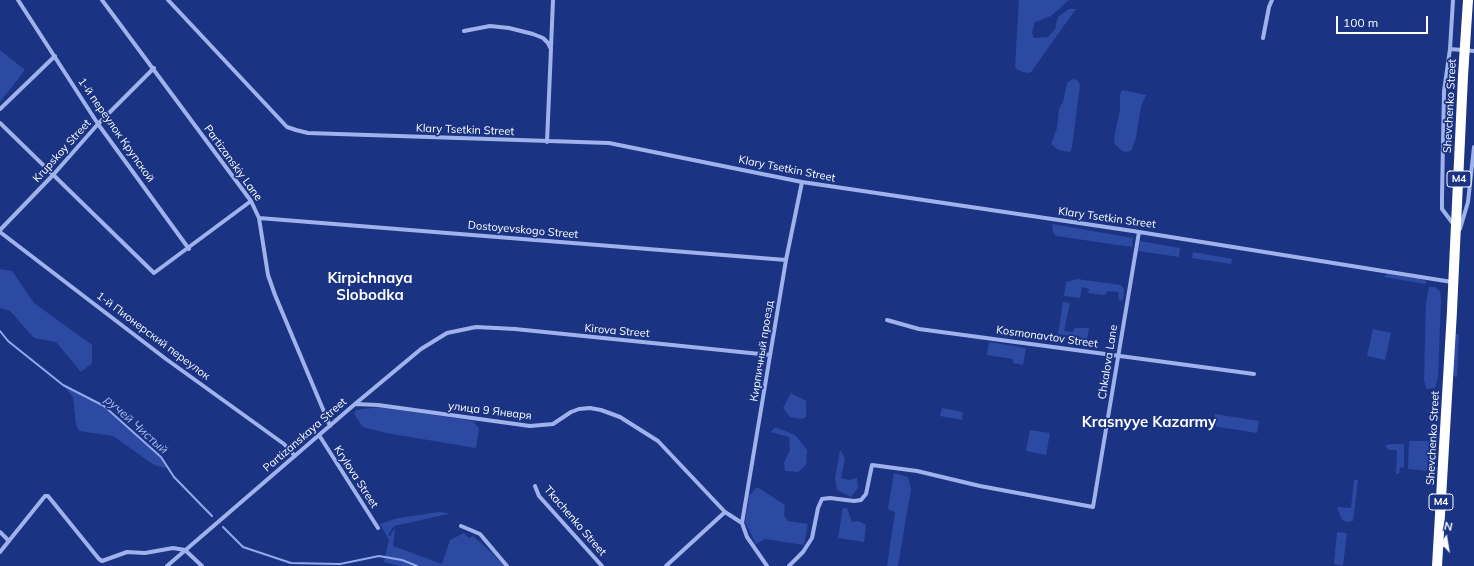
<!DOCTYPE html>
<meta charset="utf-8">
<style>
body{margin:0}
#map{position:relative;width:1474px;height:566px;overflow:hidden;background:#1a3383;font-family:Mulish,sans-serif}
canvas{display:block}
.north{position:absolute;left:1426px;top:518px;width:40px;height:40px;-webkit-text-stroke:3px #1a3383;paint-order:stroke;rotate:12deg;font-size:11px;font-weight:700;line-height:16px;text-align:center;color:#fff}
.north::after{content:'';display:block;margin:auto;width:14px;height:18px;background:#fff;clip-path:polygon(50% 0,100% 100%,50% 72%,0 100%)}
.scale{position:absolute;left:1336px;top:16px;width:92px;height:18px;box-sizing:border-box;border:2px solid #fff;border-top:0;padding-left:5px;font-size:12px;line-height:14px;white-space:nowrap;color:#fff;-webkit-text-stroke:3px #1a3383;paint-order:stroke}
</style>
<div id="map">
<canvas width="1474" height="566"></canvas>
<div class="north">N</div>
<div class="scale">100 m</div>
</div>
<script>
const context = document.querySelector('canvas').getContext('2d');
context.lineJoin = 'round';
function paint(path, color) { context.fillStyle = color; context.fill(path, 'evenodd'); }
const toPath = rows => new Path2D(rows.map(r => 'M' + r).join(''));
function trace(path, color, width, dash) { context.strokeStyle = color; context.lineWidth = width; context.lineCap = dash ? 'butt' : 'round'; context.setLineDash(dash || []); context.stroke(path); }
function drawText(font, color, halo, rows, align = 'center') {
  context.font = font + ' Mulish,sans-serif'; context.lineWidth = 3.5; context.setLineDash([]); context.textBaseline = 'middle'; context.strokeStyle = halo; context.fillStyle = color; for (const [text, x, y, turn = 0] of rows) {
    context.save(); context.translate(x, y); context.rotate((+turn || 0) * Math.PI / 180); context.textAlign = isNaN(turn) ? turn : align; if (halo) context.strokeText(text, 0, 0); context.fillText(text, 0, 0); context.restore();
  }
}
const green = toPath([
 [1019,0,1069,0,1051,16,1035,22,1032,33,1034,38,1048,37,1055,29,1058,17,1069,9,1076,9,1031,72,1027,73,1018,70,1015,67],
 [0,50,25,70,0,102],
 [1073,79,1077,80,1080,85,1072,147,1070,152,1058,150,1051,144,1057,128,1059,109,1063,102,1067,83],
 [1122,90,1146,95,1141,107,1136,137,1132,150,1127,152,1122,151,1115,144,1114,139,1120,109,1120,95],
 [1052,224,1133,238,1132,247,1056,236,1053,232],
 [1140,241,1180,248,1179,257,1138,251],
 [1193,252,1232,259,1231,264,1192,258],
 [0,269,12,271,34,303,92,345,92,363,81,372,56,342,34,338,10,311,0,308],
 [1387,274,1425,280,1427,283,1425,284,1384,277],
 [1077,279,1121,285,1124,289,1123,301,1119,300,1118,292,1108,291,1104,295,1088,293,1089,289,1082,287,1080,298,1064,296,1066,282],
 [1429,287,1435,287,1440,291,1441,299,1438,377,1435,388,1427,389,1424,381,1426,302],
 [1063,302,1070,303,1064,331,1073,332,1075,328,1089,328,1086,345,1082,344,1083,338,1058,334],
 [1373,329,1391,333,1385,360,1367,356],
 [1455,334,1459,334,1457,377,1453,376],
 [989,342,1026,348,1023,365,1013,363,1013,359,987,355],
 [63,385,104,406,161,457,169,469,154,465,113,436,79,431,76,425,73,397],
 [791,393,806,401,806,417,802,419,790,417,783,408],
 [380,407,473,421,479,428,476,448,386,433,363,427,354,414,356,410],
 [942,408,963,412,962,420,940,416],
 [1215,414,1259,421,1257,433,1213,426],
 [775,427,795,435,807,450,806,465,798,472,785,471,784,463,790,450,789,437,771,432],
 [1030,430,1050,433,1046,455,1026,451],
 [1409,441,1429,441,1427,471,1408,469],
 [1390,444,1404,444,1404,467,1400,468,1399,474,1396,474,1397,450,1389,450,1386,447,1386,445],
 [840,450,845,458,841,478,849,480,857,478,858,488,851,497,837,490,835,479],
 [894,473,908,477,911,489,898,566,887,566,895,512,888,509],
 [1354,480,1358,480,1353,521,1347,522,1342,520,1337,507,1351,508],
 [757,487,785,505,784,515,788,521,808,524,804,545,765,539,756,544,745,522,749,499,748,497],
 [843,508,847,508,852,522,858,521,866,525,864,542,838,538],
 [439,512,448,513,448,514,394,526,388,535,390,536,395,528,393,546,442,564,450,540,464,533,469,538,473,536,492,553,504,566,399,566,384,562,389,540,380,524,398,518],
 [1337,532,1347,533,1343,566,1334,564]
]);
const stream = toPath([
 [0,331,8,341,63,385,104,406,161,457,174,477,212,516],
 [223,527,243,547,291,563,340,564,379,556,402,560,417,566]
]);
const street = toPath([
 [18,0,98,124,189,249],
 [102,0,251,201,259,218,268,275,275,295,330,426],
 [168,0,287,127,296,130,308,133,609,143,802,182,1133,231,1452,282],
 [1453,0,1450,49,1444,91,1442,196,1442,209,1454,225],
 [464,31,490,26,509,28,533,34,543,38,548,43,551,49,547,142],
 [1263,38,1269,7,1272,0],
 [551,47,553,0],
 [1450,49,1474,51],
 [0,109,55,56],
 [0,123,154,273,251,201],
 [259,218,786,260],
 [1460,229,1468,202,1474,147],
 [0,230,53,175,98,124,154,68],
 [0,232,166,359,284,444,295,456],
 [887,320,919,329,1254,374],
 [355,404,378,405,530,426,553,424,571,412,579,409,590,408,601,410,620,417,658,441,725,512,742,523,747,537,767,566],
 [319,435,378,528],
 [535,486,539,496,602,566],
 [742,523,786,260,802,182],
 [461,526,480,534,507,566],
 [0,532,9,541],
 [0,552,45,496,48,496,99,559,102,561,127,552,145,553,173,548,185,550,202,566],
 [167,566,355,404,421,349,447,333,476,327,515,329,770,355],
 [666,566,725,512],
 [789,566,803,552,812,538,818,508,822,499,830,498,854,501,861,500,866,494,872,465,917,471,980,486,1093,507,1139,232]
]);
const highway = toPath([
 [1452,310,1463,76],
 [1437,566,1452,311]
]);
const highwayBridge = toPath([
 [1463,76,1468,0]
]);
const shields = [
 [1459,179,24],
 [1441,502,24]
];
const shieldNames = [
 ["M4",1459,179],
 ["M4",1441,502]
];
const streetNames = [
 ["Shevchenko Street",1450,106,-87],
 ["1-й переулок Крупской",116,130,55],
 ["Klary Tsetkin Street",465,130,2],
 ["Krupskoy Street",62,151,-48],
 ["Partizanskiy Lane",233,163,54],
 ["Klary Tsetkin Street",787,169,11],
 ["Klary Tsetkin Street",1107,218,8],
 ["Dostoyevskogo Street",523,230,5],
 ["Kirova Street",617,331,5],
 ["1-й Пионерский переулок",153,336,37],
 ["Kosmonavtov Street",1047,337,8],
 ["Кирпичный проезд",762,351,-81],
 ["Chkalova Lane",1108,362,-81],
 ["улица 9 Января",490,411,7],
 ["Partizanskaya Street",305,435,-41],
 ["Shevchenko Street",1433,438,-87],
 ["Krylova Street",356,477,57],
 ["Tkachenko Street",575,521,49]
];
const waterNames = [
 ["ручей Чистый",136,425,42]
];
const districtNames = [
 ["Kirpichnaya",370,278],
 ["Slobodka",370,295],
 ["Krasnyye Kazarmy",1149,422]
];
paint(green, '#2d4aa2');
trace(stream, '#92aaed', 2);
trace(street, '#9fb2eb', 4);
trace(highway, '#fff', 10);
trace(highwayBridge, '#fff', 10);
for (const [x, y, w] of shields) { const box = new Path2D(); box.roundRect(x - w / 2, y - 8, w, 16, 3); context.fillStyle = '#1a3383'; context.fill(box); trace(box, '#fff', 1); }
drawText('bold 10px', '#fff', null, shieldNames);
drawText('11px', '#fff', '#1a3383', streetNames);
drawText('italic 12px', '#abbdf3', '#1a3383', waterNames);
drawText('bold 15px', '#fff', '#1a3383', districtNames);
</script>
